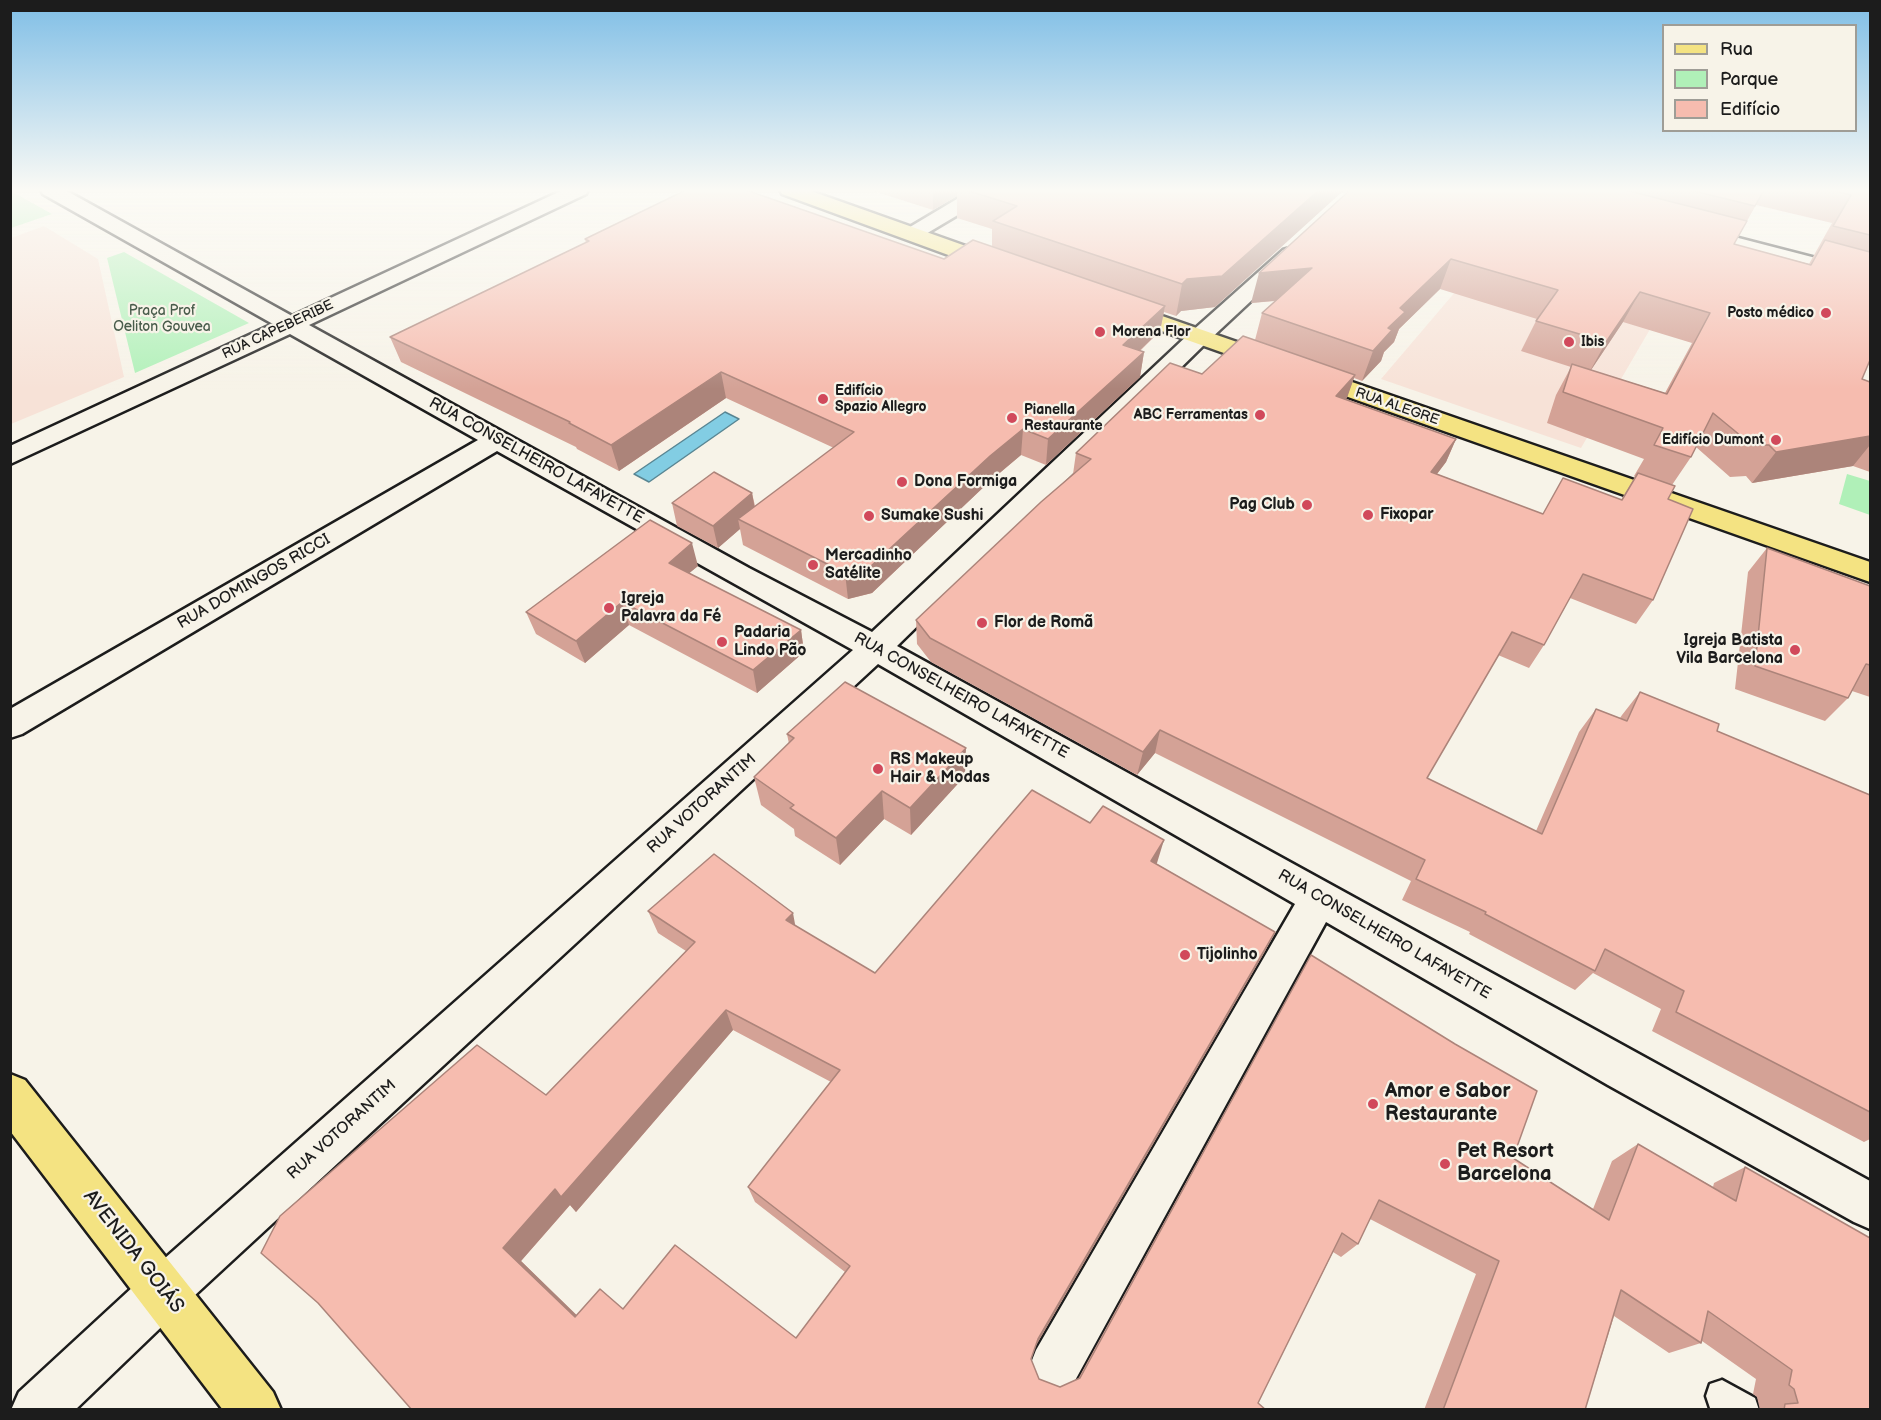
<!DOCTYPE html>
<meta charset="utf-8">
<style>
body{margin:0}
#map{position:relative;width:1881px;height:1420px;overflow:hidden;background:#f7f3e8;font-family:"Balsamiq Sans",sans-serif}
canvas{display:block}
.frame{position:absolute;inset:0;border:12px solid #1c1c1c;pointer-events:none}
.legend{position:absolute;left:1662px;top:24px;width:195px;height:108px;box-sizing:border-box;background:#f7f3e8;border:2px solid #9f9d96;margin:0;padding:8px 10px;list-style:none;font-size:18px;color:#1c1c1c}
.legend li{display:flex;align-items:center;gap:12px;height:30px}
.legend b{width:30px;border:2px solid #9f9d96}
</style>
<div id="map">
<canvas width="1881" height="1420"></canvas>
<div class="frame"></div>
<ul class="legend">
<li><b style="height:8px;background:#f4e382"></b>Rua</li>
<li><b style="height:16px;background:#b0f0b8"></b>Parque</li>
<li><b style="height:16px;background:#f6bcaf"></b>Edifício</li>
</ul>
</div>
<script>
const context = document.querySelector('canvas').getContext('2d');
context.lineJoin = 'round';
function paint(path, color) { context.fillStyle = color; context.fill(path, 'evenodd'); }
const toPath = rows => new Path2D(rows.map(r => 'M' + r).join(''));
function trace(path, color, width, dash) { context.strokeStyle = color; context.lineWidth = width; context.lineCap = dash ? 'butt' : 'round'; context.setLineDash(dash || []); context.stroke(path); }
function drawText(font, color, halo, rows, align = 'center') {
  context.font = font + ' "Balsamiq Sans",sans-serif'; context.lineWidth = 4.5; context.setLineDash([]); context.textBaseline = 'middle'; context.strokeStyle = halo; context.fillStyle = color; for (const [text, x, y, turn = 0] of rows) {
    context.save(); context.translate(x, y); context.rotate((+turn || 0) * Math.PI / 180); context.textAlign = isNaN(turn) ? turn : align; if (halo) context.strokeText(text, 0, 0); context.fillText(text, 0, 0); context.restore();
  }
}
const built = toPath([
 [1530,204,1696,250,1581,448,1381,379],
 [44,226,98,259,124,377,11,424,11,238]
]);
const green = toPath([
 [10,191,11,191,52,214,11,228],
 [124,252,249,323,135,373,107,258],
 [1847,474,1870,481,1870,515,1839,504]
]);
const water = toPath([
 [725,412,739,419,649,482,634,474,725,412]
]);
const service = toPath([
 [1722,1380,1755,1398,1759,1410,1713,1410,1710,1408,1706,1396,1710,1384,1722,1380]
]);
const minor = toPath([
 [41,190,65,190,292,316,563,190,588,190,586,194,309,325,749,568,872,632,1191,332,1283,250,1290,248,1297,250,1300,254,1297,258,1207,342,897,646,1870,1181,1870,1229,1854,1222,1608,1085,1326,922,1072,1386,1054,1393,1036,1386,1029,1368,1036,1350,1295,904,878,664,181,1308,75,1410,11,1410,19,1392,147,1274,853,650,497,451,22,734,10,738,10,709,478,440,290,334,10,464,10,446,273,324,43,194,41,190],
 [972,190,995,190,993,194,919,238,905,238,902,234,905,230,972,190]
]);
const tertiary = toPath([
 [1692,226,1870,272,1870,284,1685,236,1682,232,1685,228,1692,226]
]);
const primary = toPath([
 [780,190,808,190,1008,261,1011,266,1008,271,1000,272,992,271,782,194,780,190],
 [1119,301,1870,562,1870,582,1111,313,1108,308,1111,303,1119,301],
 [10,1074,25,1080,273,1392,281,1410,223,1410,10,1131,10,1074]
]);
const wall = toPath([
 [870,190,1344,190,1215,307,1181,311,1176,316,1164,312,1160,331,1140,351,1144,352,1140,377,1046,465,1021,455,989,482,872,593,848,599,743,545,740,529,718,548,677,526,672,503,752,493,755,506,834,448,726,398,619,471,577,449,576,447,401,362,390,337,586,243,585,239,944,259,992,247,992,229,957,218,957,196,933,210],
 [1350,190,1870,190,1870,360,1862,379,1870,382,1870,472,1853,466,1752,483,1746,476,1730,477,1696,447,1691,457,1672,485,1668,499,1653,600,1636,624,1570,598,1544,645,1529,668,1498,655,1427,778,1536,831,1579,732,1596,709,1620,718,1622,715,1640,692,1717,731,1870,795,1870,1139,1864,1142,1652,1031,1661,1009,1593,973,1575,990,1469,934,1470,932,1402,900,1411,881,1155,753,1137,775,931,662,917,644,916,620,1073,474,1076,453,1255,340,1262,313,1276,301,1251,303],
 [1756,205,1832,223,1809,264,1734,244],
 [1440,289,1537,319,1521,351,1571,367,1556,395,1547,423,1644,459,1634,476,1635,477,1621,500,1543,514,1437,474,1446,462,1456,439,1346,399,1354,378,1362,381,1381,361,1384,352,1394,342,1399,329],
 [1623,322,1692,343,1665,393,1591,370],
 [1767,548,1870,586,1870,697,1852,691,1848,698,1825,721,1735,689,1748,572],
 [698,566,689,573,801,630,804,652,757,693,629,625,585,663,536,634,526,612],
 [787,734,965,776,911,835,884,819,840,865,795,836,794,829,761,805,754,777,789,744],
 [1157,864,1275,932,1264,953,1035,1347,1031,1359,1039,1379,1060,1387,1078,1379,1311,955,1513,1158,1593,1209,1612,1161,1638,1144,1713,1187,1714,1183,1745,1167,1870,1410,1760,1410,1757,1397,1753,1394,1756,1379,1702,1341,1701,1343,1669,1353,1614,1316,1585,1410,1424,1410,1476,1274,1370,1219,1358,1244,1341,1257,1333,1252,1258,1403,412,1410,546,1095,686,951,658,933,648,911,795,926,875,973],
 [733,1030,831,1082,748,1187,755,1202,845,1272,796,1338,623,1309,576,1315,521,1261,570,1205,576,1212]
]);
const shadedWall = toPath([
 [933,190,957,190,957,196,933,210],
 [1319,190,1344,190,1215,307,1181,311,1176,316,1182,284,1187,279],
 [1451,259,1440,289,1399,329,1394,342,1384,352,1381,361,1362,381,1373,351,1388,328,1400,308],
 [1312,268,1303,298,1251,303,1259,273],
 [1640,292,1623,322,1589,373,1606,342],
 [1165,306,1160,331,1119,370,1123,345],
 [1144,352,1140,377,1046,465,1048,439],
 [721,372,726,398,619,471,611,445],
 [1355,375,1347,398,1328,419,1336,396],
 [1023,429,1021,455,989,482,872,593,848,599,845,573],
 [1870,436,1870,445,1853,466,1752,483,1776,452],
 [1456,439,1446,462,1421,495,1431,472],
 [752,493,756,515,738,519,740,529,718,548,713,526],
 [692,543,698,566,675,585,669,563],
 [622,602,629,625,585,663,576,641],
 [801,630,804,652,757,693,753,670],
 [1160,730,1155,753,1137,775,1143,752],
 [966,748,965,776,911,835,910,808],
 [882,791,884,819,840,865,836,838],
 [1164,840,1157,863,1145,884,1151,861],
 [793,913,797,935,786,920],
 [1275,932,1264,953,1034,1349,1038,1339],
 [726,1010,733,1030,576,1212,570,1205,521,1261,590,1328,575,1317,503,1248,555,1189]
]);
const building = toPath([
 [686,190,746,190,944,259,973,240,1165,306,1123,345,1144,352,1048,439,1023,429,990,456,870,567,845,573,738,519,854,432,721,372,611,445,569,423,570,422,390,337,589,241,585,239,686,190],
 [966,190,1319,190,1222,276,1187,279,1182,284,993,221,1017,206,966,190],
 [1350,190,1625,190,1747,221,1734,244,1811,265,1825,240,1870,252,1870,360,1862,379,1870,382,1870,436,1776,452,1769,445,1752,445,1713,413,1691,457,1654,445,1663,428,1563,392,1572,364,1667,394,1710,313,1640,292,1606,342,1536,321,1558,290,1451,259,1400,308,1405,312,1388,328,1392,330,1373,351,1262,313,1312,268,1259,273,1350,190],
 [1690,190,1764,190,1755,206,1690,190],
 [1832,190,1870,190,1870,235,1833,226,1851,195,1832,190],
 [1243,336,1355,375,1336,396,1456,439,1431,472,1543,514,1563,478,1622,500,1638,473,1675,486,1668,499,1693,509,1653,600,1583,574,1544,645,1512,632,1427,778,1542,834,1596,709,1627,721,1640,692,1719,724,1717,731,1870,795,1870,1112,1676,1012,1684,991,1605,949,1595,971,1485,914,1486,912,1416,879,1425,860,1160,730,1143,752,930,638,916,620,1041,502,1091,459,1076,453,1170,363,1202,374,1243,336],
 [714,472,752,493,713,526,672,503,714,472],
 [650,520,692,543,669,563,801,630,753,670,622,602,576,641,526,612,650,520],
 [1767,548,1870,586,1870,665,1866,664,1848,698,1755,666,1767,548],
 [845,682,966,748,910,808,882,791,836,838,790,808,794,805,754,777,794,738,787,734,845,682],
 [1032,790,1090,823,1103,806,1164,840,1151,861,1275,932,1038,1339,1031,1359,1039,1379,1060,1387,1080,1378,1311,955,1455,1044,1537,1091,1513,1158,1609,1220,1638,1144,1736,1201,1745,1167,1870,1238,1870,1410,1784,1410,1785,1404,1798,1403,1794,1389,1789,1385,1792,1370,1708,1311,1701,1343,1621,1290,1585,1410,1443,1410,1499,1261,1379,1200,1358,1244,1342,1233,1258,1403,1266,1410,412,1410,318,1303,261,1253,280,1216,477,1045,546,1095,695,942,648,911,714,854,793,913,786,920,875,973,1032,790],
 [726,1010,840,1070,748,1187,850,1266,796,1338,675,1245,623,1309,600,1289,575,1317,503,1248,555,1189,561,1197,726,1010]
]);
const markers = [
 [1826,313,6,"#d1495b"],
 [1100,332,6,"#d1495b"],
 [1569,342,6,"#d1495b"],
 [823,399,6,"#d1495b"],
 [1260,415,6,"#d1495b"],
 [1012,418,6,"#d1495b"],
 [1776,440,6,"#d1495b"],
 [902,482,6,"#d1495b"],
 [1307,505,6,"#d1495b"],
 [1368,515,6,"#d1495b"],
 [869,516,6,"#d1495b"],
 [813,565,6,"#d1495b"],
 [609,608,6,"#d1495b"],
 [982,623,6,"#d1495b"],
 [722,642,6,"#d1495b"],
 [1795,650,6,"#d1495b"],
 [878,769,6,"#d1495b"],
 [1185,955,6,"#d1495b"],
 [1373,1104,6,"#d1495b"],
 [1445,1164,6,"#d1495b"]
];
const farParknames = [
 ["Praça Prof",162,311],
 ["Oeliton Gouvea",162,327]
];
const farPoinames = [
 ["Posto médico",1814,313,"right"],
 ["Morena Flor",1112,332],
 ["Ibis",1581,342],
 ["Edifício",835,391],
 ["Spazio Allegro",835,407],
 ["Pianella",1024,410],
 ["Restaurante",1024,426],
 ["ABC Ferramentas",1248,415,"right"],
 ["Edifício Dumont",1764,440,"right"]
];
const farStreetnames = [
 ["RUA CAPEBERIBE",278,330,-25],
 ["RUA ALEGRE",1397,407,19]
];
const streetNames = [
 ["RUA CONSELHEIRO LAFAYETTE",536,461,29],
 ["RUA DOMINGOS RICCI",254,582,-30],
 ["RUA CONSELHEIRO LAFAYETTE",961,696,29],
 ["RUA VOTORANTIM",702,804,-42],
 ["RUA CONSELHEIRO LAFAYETTE",1384,935,30],
 ["RUA VOTORANTIM",342,1130,-42]
];
const poiNames = [
 ["Dona Formiga",914,482],
 ["Pag Club",1295,505,"right"],
 ["Fixopar",1380,515],
 ["Sumake Sushi",881,516],
 ["Mercadinho",825,556],
 ["Satélite",825,574],
 ["Igreja",621,599],
 ["Palavra da Fé",621,617],
 ["Flor de Romã",994,623],
 ["Padaria",734,633],
 ["Lindo Pão",734,651],
 ["Igreja Batista",1783,641,"right"],
 ["Vila Barcelona",1783,659,"right"],
 ["RS Makeup",890,760],
 ["Hair & Modas",890,778],
 ["Tijolinho",1197,955]
];
const nearPoinames = [
 ["Amor e Sabor",1385,1092],
 ["Restaurante",1385,1115],
 ["Pet Resort",1457,1152],
 ["Barcelona",1457,1175]
];
const nearStreetnames = [
 ["AVENIDA GOIÁS",133,1252,52]
];
paint(built, '#f7e2d7');
paint(green, '#b0f0b8');
paint(water, '#82cde3');
trace(water, '#598693', 1.5);
trace(service, '#1c1c1c', 5);
trace(minor, '#1c1c1c', 5);
trace(tertiary, '#1c1c1c', 5);
trace(primary, '#1c1c1c', 5);
paint(service, '#f7f3e8');
paint(minor, '#f7f3e8');
paint(tertiary, '#f7f3e8');
paint(primary, '#f4e382');
paint(wall, '#d4a296');
paint(shadedWall, '#ac847a');
paint(building, '#f6bcaf');
trace(building, '#ac847a', 1.5);
const sky = context.createLinearGradient(0, 0, 0, 389);
sky.addColorStop(0, '#7fbee6');
sky.addColorStop(0.49, '#fbfaf5');
sky.addColorStop(1, '#fbfaf500');
context.fillStyle = sky;
context.fillRect(0, 0, 1881, 389);
for (const [x, y, r, color] of markers) { const dot = new Path2D(); dot.arc(x, y, r, 0, 2 * Math.PI); context.fillStyle = color; context.fill(dot); trace(dot, '#f7f3e8', 2); }
drawText('14px', '#485c4b', '#f7f3e8', farParknames);
drawText('bold 14px', '#1c1c1c', '#f7f3e8', farPoinames, 'left');
drawText('14px', '#1c1c1c', '#f7f3e8', farStreetnames);
drawText('16px', '#1c1c1c', '#f7f3e8', streetNames);
drawText('bold 16px', '#1c1c1c', '#f7f3e8', poiNames, 'left');
drawText('bold 20px', '#1c1c1c', '#f7f3e8', nearPoinames, 'left');
drawText('20px', '#1c1c1c', '#f7f3e8', nearStreetnames);
</script>
